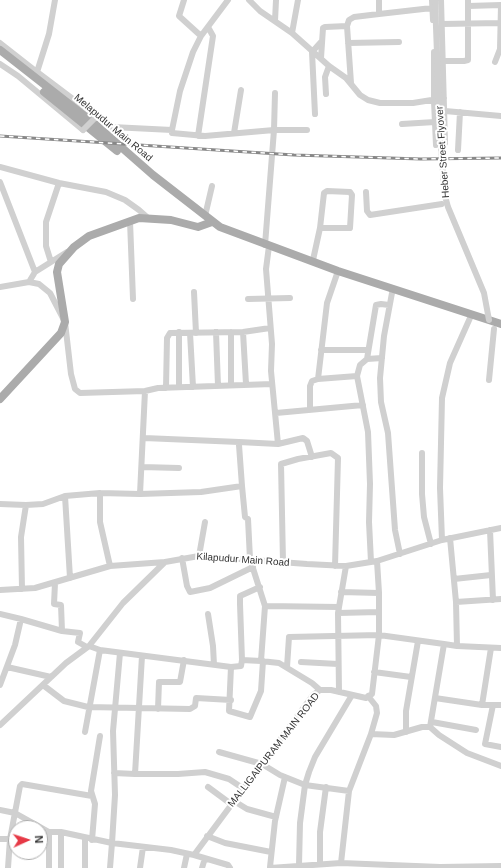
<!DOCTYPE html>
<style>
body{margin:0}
#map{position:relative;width:501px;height:868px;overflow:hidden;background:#fff;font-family:Helvetica,sans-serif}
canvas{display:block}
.north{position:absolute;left:8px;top:820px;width:40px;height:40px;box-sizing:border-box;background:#fff;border:1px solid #adadad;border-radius:50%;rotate:87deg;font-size:11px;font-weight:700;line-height:16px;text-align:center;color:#333}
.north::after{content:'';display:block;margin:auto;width:14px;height:18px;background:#e63946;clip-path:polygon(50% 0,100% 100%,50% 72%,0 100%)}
</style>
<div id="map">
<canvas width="501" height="868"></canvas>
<div class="north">N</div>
</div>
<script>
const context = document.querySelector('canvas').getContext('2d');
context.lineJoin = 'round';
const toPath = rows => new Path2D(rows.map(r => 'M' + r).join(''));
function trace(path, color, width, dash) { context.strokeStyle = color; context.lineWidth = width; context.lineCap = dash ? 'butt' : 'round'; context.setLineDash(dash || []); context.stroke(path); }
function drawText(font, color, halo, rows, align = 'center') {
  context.font = font + ' Helvetica,sans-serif'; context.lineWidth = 4; context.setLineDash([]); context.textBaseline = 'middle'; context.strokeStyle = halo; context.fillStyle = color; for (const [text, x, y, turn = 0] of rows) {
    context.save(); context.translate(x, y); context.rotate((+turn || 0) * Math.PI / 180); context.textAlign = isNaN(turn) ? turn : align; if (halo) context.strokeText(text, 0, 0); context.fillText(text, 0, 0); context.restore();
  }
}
const minor = toPath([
 [184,0,179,16,201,36],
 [249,0,260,11,292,33,329,66,346,78,360,95,368,100,380,103,413,103,444,98],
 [432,0,433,20],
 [441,0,445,143],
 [468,6,501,5,500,49,495,62],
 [379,14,432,8],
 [275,21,276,0],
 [442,24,500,23],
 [292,33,298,0],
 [0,43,37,72,49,34,55,0],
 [348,43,399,42],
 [434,52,434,101,436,145],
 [321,58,323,28,325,27,347,26],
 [443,61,464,61,468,60,468,0],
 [0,64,18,76,83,130],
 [37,72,102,121,112,127,172,130,180,91,193,52,201,36,228,0],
 [351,83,347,26,349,20,354,17,379,14,379,0],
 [326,94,325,77,329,66],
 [445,111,501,116],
 [315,114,312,52,321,42],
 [402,124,435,122],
 [172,130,172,133,205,136,274,130,307,130],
 [234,133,241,90],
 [198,136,213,36,208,27],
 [458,150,460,112],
 [0,167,59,183,106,192,125,200,139,210,148,218],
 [0,182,35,272],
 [366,192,367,211,370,215,442,204],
 [205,216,212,186],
 [130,221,133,299],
 [265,245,274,130,275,93],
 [269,246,266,269,272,344,271,371,278,444,239,442,239,445,242,486,245,517,248,519,250,559,265,606,261,661,279,663,312,683,320,690],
 [313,260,320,228,324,193,327,191,350,192,352,195,350,228,320,228],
 [51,262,46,246,46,222,59,183],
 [29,282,39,284,50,293,65,322,71,374,75,389,80,393,145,391,158,388,272,384],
 [0,287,29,282,35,272,67,252],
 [194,292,196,333],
 [392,293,384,336,380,378,381,402,388,433,395,530,400,554],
 [248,299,290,298],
 [216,332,218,386],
 [231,332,231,385],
 [243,332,246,384],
 [190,333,193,387],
 [321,350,368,350],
 [367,359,382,358],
 [357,376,360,365,367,359,376,305,381,304,389,305],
 [318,379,357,376,368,432,370,484,369,522,371,562],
 [489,380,494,329],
 [179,387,179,332],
 [166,388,167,338,170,333,243,332,270,328],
 [145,391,140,494,201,492,242,486],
 [310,410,310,386,312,381,318,379,327,303,338,271],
 [276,413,363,405],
 [144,438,239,442],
 [278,444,303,438,307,441,312,457],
 [422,453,422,494,424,517,431,544],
 [142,467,179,468],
 [65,496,70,578],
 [0,504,26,505,21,537,22,589],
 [26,505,43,504,65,496,100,493],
 [490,530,493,600],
 [442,540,440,488,442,398,450,363,470,318],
 [199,556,205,522],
 [182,558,187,586,190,592,210,588,253,567],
 [283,562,281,464,298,459,331,453,338,458,335,566],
 [110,566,100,522,100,493,140,494],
 [454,579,491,575],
 [55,583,54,604,61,605,62,631],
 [260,587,240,596,240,604,242,660,261,661],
 [0,590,35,588,110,566,165,562],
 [341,592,379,593],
 [456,602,501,599],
 [265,606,339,607],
 [338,613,379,612],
 [0,614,21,619,15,645,0,685],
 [208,614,213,646,214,665],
 [21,619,62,631,80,633,78,642,87,647],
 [89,646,100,650,231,667,241,666,242,660],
 [457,646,501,648],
 [301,662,338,664],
 [7,667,51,677],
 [231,667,229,711,250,717,261,691,263,661],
 [287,667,289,637,379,635,444,644],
 [374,672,411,677],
 [43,685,64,701,88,707,190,709,195,706,196,698,231,700],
 [339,692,338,613,346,566],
 [368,696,376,706,377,713,371,734],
 [435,698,482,705,501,705],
 [482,705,491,648],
 [493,705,485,744,501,747],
 [158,709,159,682,180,682,184,660],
 [432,722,476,730],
 [0,725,66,663,89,646,123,603,165,562,199,556,307,564,346,566,377,561,442,540,501,528],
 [430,727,444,644,457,646,456,602,450,538],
 [85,732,100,650],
 [406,732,406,711,418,641],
 [219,752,262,764,280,775,305,785,349,791],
 [114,773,135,774,142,656],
 [135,774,178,774,205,772,229,779,244,789],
 [208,787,231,804],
 [234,801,247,809,276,817],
 [0,810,15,813,49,832,49,868],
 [40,832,61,832,112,843,115,795,113,731,120,653],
 [61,832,61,868],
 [207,836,225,843,271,852],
 [85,838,85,868],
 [0,839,10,839],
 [92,840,95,804,91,791,100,736],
 [194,855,228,865,230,868],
 [341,863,440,867,501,866],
 [320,864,320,832,326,787],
 [299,865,300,823,305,785,309,772,315,757,352,695],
 [270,867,275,821,285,777],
 [8,868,10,839,20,786,22,784,92,796],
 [110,868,112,843,171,850,194,855,313,695,320,690,331,690,366,698,372,694,379,635,379,593,377,561],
 [140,868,143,847],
 [184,868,187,854],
 [202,868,205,858],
 [270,868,341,863,349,791,371,734,394,735,422,727,430,727,439,735,467,753,501,766]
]);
const major = toPath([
 [0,50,96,125,153,175,220,227,338,271,501,324],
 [44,92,117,151],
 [0,399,61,333,65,322,57,272,59,264,74,247,89,236,139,218,171,220,198,227,212,222]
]);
const rail = toPath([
 [0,136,294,155,421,159,501,158]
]);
const minorBridge = toPath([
 [435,0,440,135,445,196,448,207,484,293,489,320],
 [83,130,97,116]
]);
const streetNames = [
 ["Melapudur Main Road",113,128,40],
 ["Heber Street Flyover",443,152,-94],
 ["Kilapudur Main Road",243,560,4],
 ["MALLIGAIPURAM MAIN ROAD",274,750,-52]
];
trace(minor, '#d0d0d0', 6);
trace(major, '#ababab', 8);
trace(rail, '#888', 3);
trace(rail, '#fff', 1.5, [4.5]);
trace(minorBridge, '#d0d0d0', 6);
drawText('10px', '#333', '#fff', streetNames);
</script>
